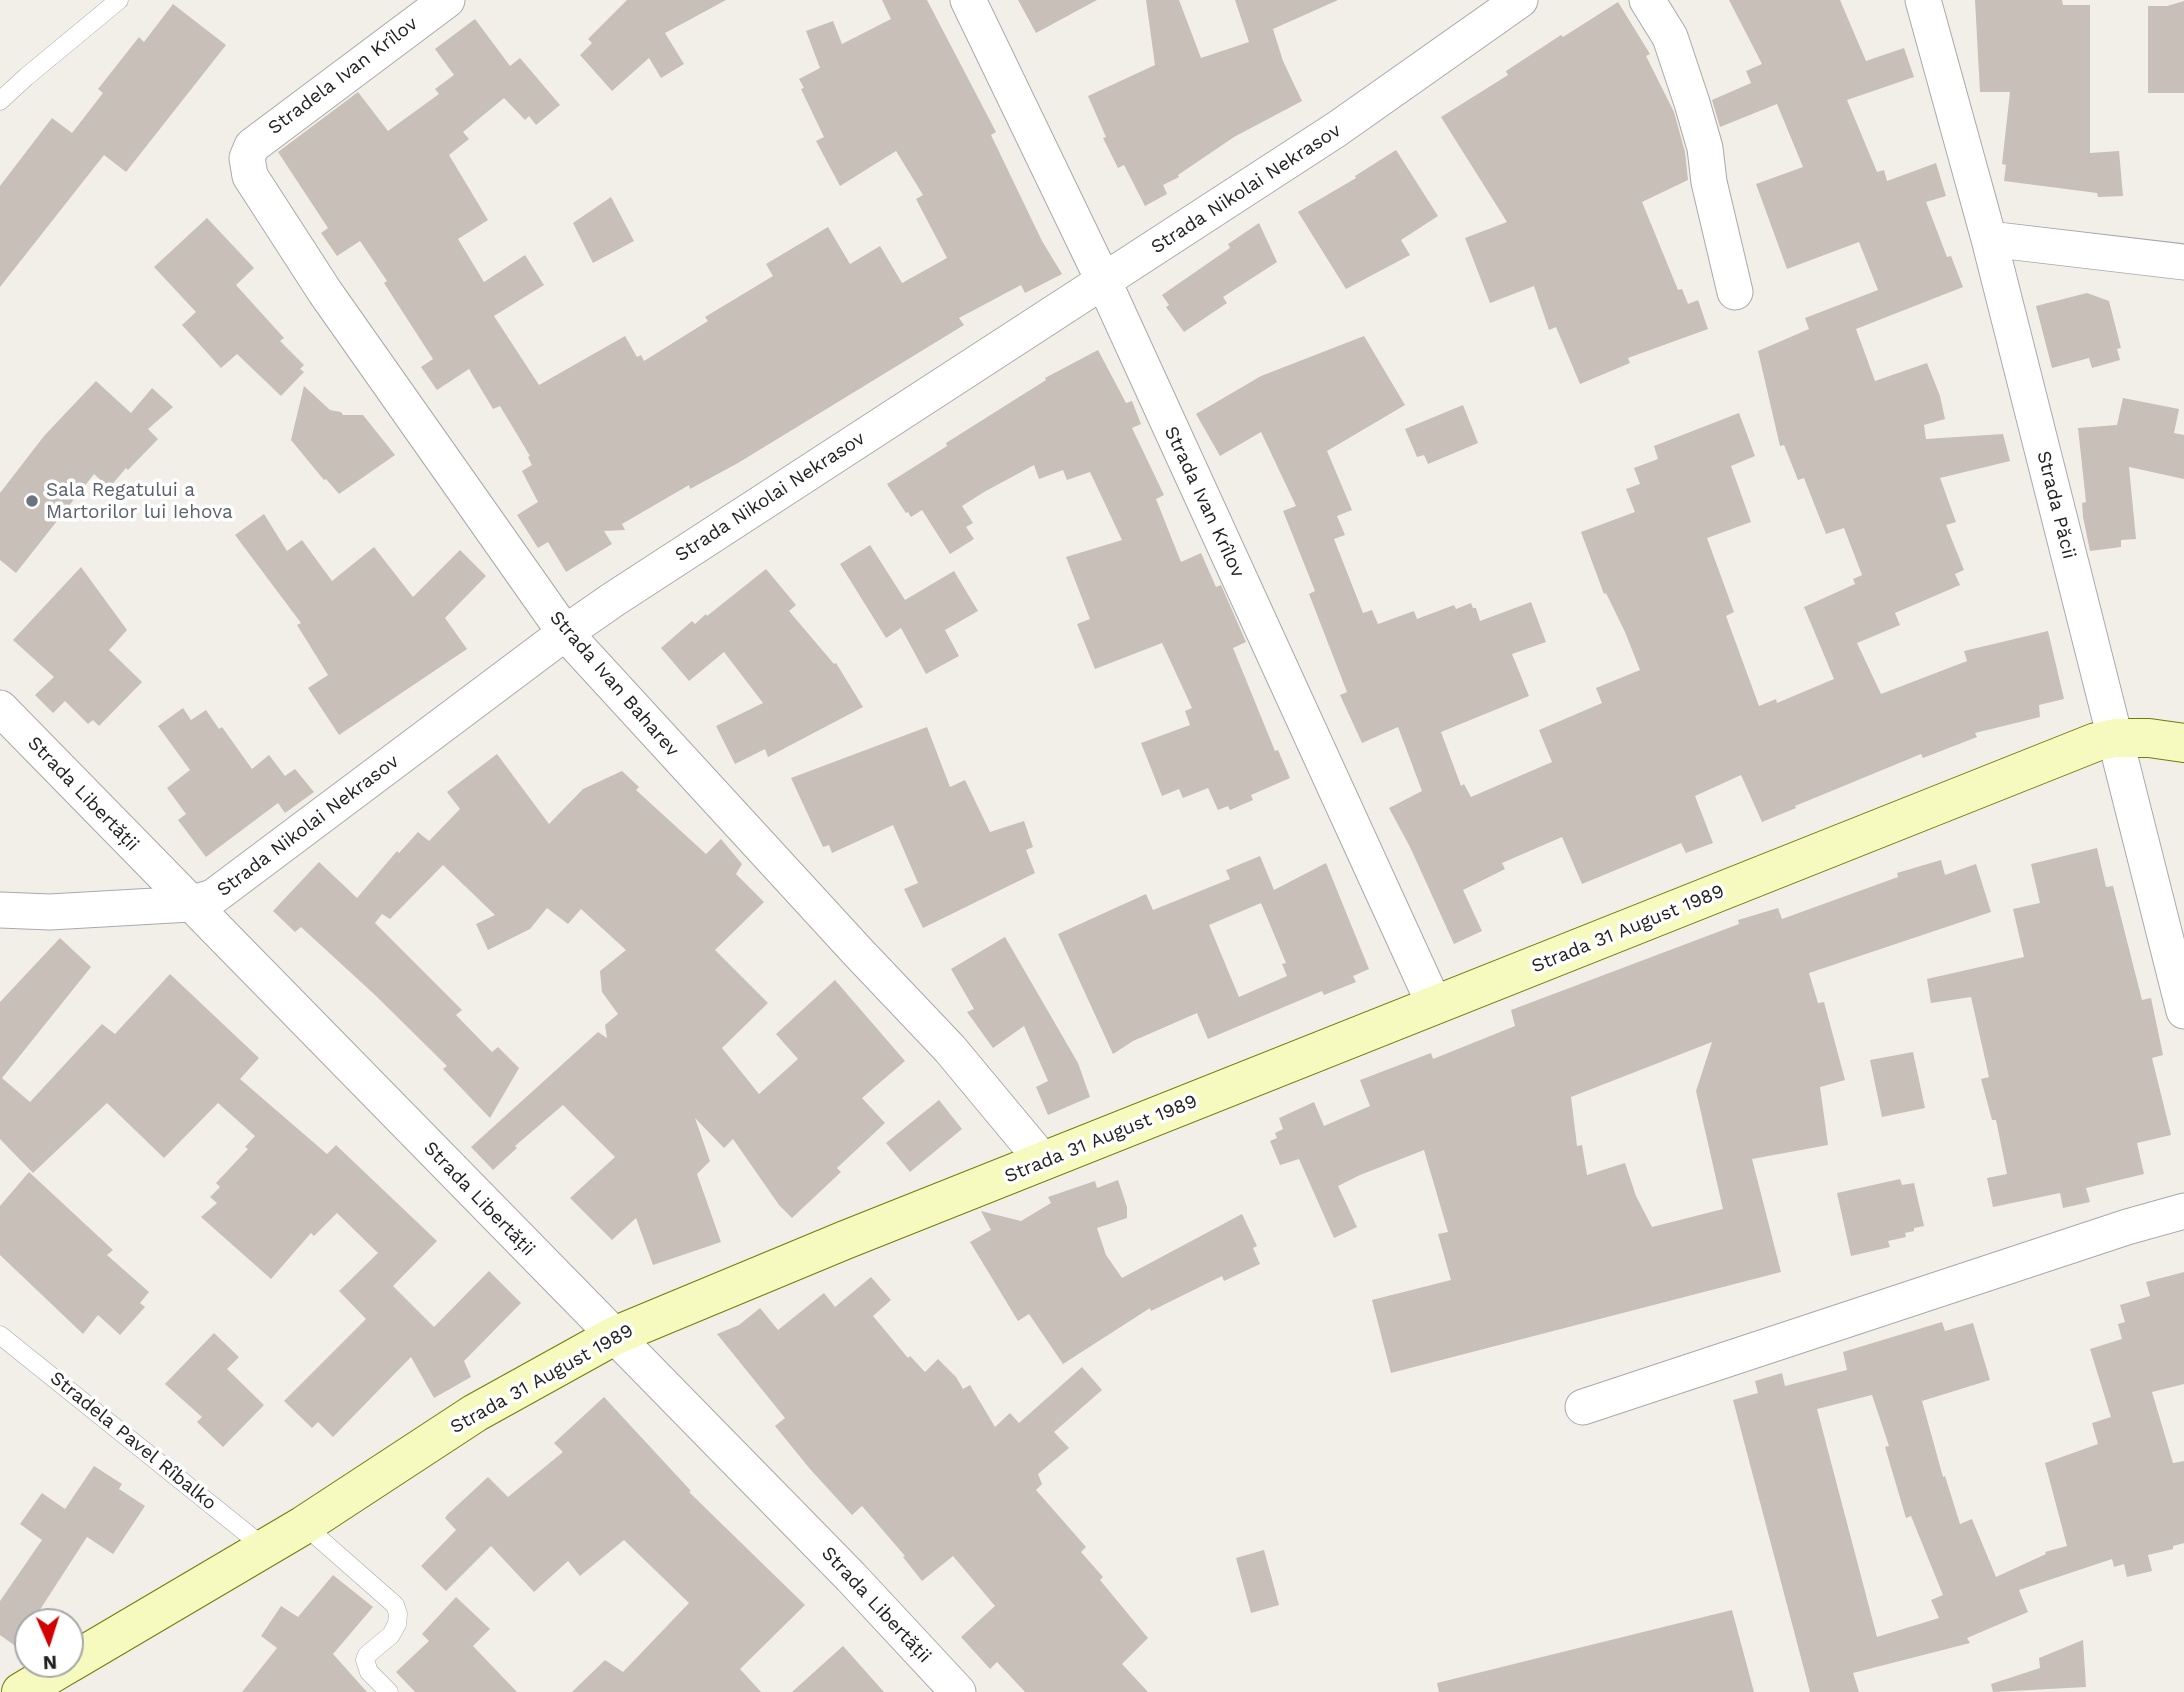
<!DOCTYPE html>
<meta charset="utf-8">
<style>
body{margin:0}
#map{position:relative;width:2184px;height:1692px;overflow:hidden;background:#f2efe9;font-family:"Work Sans",sans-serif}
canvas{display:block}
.north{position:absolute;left:14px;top:1608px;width:70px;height:70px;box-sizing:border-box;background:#fff;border:2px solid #a7a7a7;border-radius:50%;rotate:177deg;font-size:19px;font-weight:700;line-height:28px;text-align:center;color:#222}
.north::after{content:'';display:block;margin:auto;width:24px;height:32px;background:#d40000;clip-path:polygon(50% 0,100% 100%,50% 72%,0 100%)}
</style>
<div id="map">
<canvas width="2184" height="1692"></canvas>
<div class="north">N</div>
</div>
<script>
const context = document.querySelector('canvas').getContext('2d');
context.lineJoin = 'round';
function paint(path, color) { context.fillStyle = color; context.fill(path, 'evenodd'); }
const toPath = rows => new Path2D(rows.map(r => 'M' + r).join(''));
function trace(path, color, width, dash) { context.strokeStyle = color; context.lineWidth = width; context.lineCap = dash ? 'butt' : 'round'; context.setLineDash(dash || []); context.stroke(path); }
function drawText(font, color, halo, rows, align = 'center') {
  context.font = font + ' "Work Sans",sans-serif'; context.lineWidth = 7; context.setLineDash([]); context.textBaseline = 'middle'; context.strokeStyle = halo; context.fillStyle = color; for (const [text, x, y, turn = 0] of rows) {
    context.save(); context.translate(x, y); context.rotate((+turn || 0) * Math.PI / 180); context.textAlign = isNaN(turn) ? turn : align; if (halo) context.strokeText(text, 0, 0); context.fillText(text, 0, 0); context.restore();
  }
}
const building = toPath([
 [627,0,726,0,665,33,684,64,661,78,649,58,612,91,580,55,592,43,588,39],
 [882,0,927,0,996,132,991,135,1042,241,1062,274,1025,293,1021,285,959,318,964,325,738,463,690,489,689,485,622,524,625,530,604,531,612,544,566,572,548,542,538,548,517,515,538,502,522,471,532,465,528,457,530,456,500,406,493,409,469,369,437,390,421,367,433,359,384,283,387,281,360,241,337,256,321,233,328,228,278,152,358,92,388,131,439,94,435,89,454,75,435,49,475,19,510,66,520,58,560,105,536,125,529,116,525,120,504,98,463,132,469,139,449,155,488,220,458,239,484,282,525,255,544,285,494,316,539,385,625,336,637,357,641,355,644,361,708,321,705,317,773,276,766,264,828,227,850,264,880,246,902,283,947,258,916,199,923,195,896,151,840,186,816,141,824,137,801,89,804,88,799,79,820,68,806,31,833,21,842,44,891,19],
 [1018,0,1097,0,1036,33],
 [1146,0,1179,0,1201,58,1249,42,1235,0,1338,0,1273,29,1283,61,1302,101,1234,137,1178,175,1179,177,1163,185,1167,194,1145,206,1124,165,1118,168,1103,138,1106,137,1088,96,1155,65],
 [1729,0,1840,0,1866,61,1904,48,1914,77,1847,100,1877,172,1884,170,1887,181,1936,163,1946,196,1926,202,1947,257,1951,256,1963,287,1856,329,1875,381,1927,363,1940,396,1945,419,1924,425,1926,439,2003,434,2010,461,1940,478,1956,522,1946,525,1964,570,1955,574,1960,585,1895,613,1900,625,1857,643,1881,694,1967,661,1964,651,2048,631,2064,699,2039,705,2040,717,1975,733,1977,737,1923,758,1921,754,1795,806,1796,808,1762,822,1741,775,1695,796,1713,843,1686,853,1681,843,1582,884,1562,837,1502,863,1505,869,1463,890,1482,931,1454,944,1410,847,1389,808,1422,791,1398,727,1362,743,1340,695,1347,692,1309,594,1315,591,1283,511,1296,506,1261,432,1220,456,1196,414,1261,376,1364,336,1405,405,1327,451,1352,510,1337,516,1345,535,1334,539,1363,613,1372,610,1378,624,1414,611,1417,619,1454,605,1456,609,1471,603,1473,608,1476,608,1480,621,1531,602,1546,642,1512,654,1529,696,1441,732,1461,786,1464,784,1471,797,1552,762,1539,730,1602,703,1596,688,1640,670,1625,632,1606,593,1604,594,1581,532,1635,512,1626,489,1640,484,1634,468,1658,459,1654,446,1739,413,1755,456,1731,466,1751,522,1707,538,1734,612,1726,616,1759,706,1776,699,1777,703,1834,679,1804,607,1855,584,1853,579,1862,575,1844,528,1826,534,1804,478,1798,480,1784,445,1780,446,1758,351,1809,329,1805,318,1878,290,1859,242,1787,269,1756,184,1803,167,1777,104,1720,127,1712,100,1751,83,1746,71,1762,64],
 [1975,0,2062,0,2063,5,2090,5,2090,153,2119,151,2123,196,2098,197,2097,193,2004,181,2006,165,2002,164,2010,92,1980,92],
 [2184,1,2184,93,2148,93,2148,6,2167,6],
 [1618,2,1650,54,1646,56,1674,112,1685,152,1688,180,1642,202,1678,290,1682,289,1688,304,1698,300,1708,329,1628,358,1630,363,1580,384,1556,327,1549,330,1534,286,1490,303,1465,238,1507,222,1441,117,1508,75,1506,71,1561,35,1563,37],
 [173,4,226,45,126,172,104,155,0,287,0,186,52,118,72,133,103,93,98,89,139,37,144,42],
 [1396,150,1438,216,1401,240,1410,255,1346,289,1298,212,1356,178,1355,176],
 [611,197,634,241,593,263,573,223],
 [207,218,254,268,236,285,284,338,280,341,304,365,300,369,304,372,281,396,237,354,221,368,182,325,196,312,154,267],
 [1259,223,1277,262,1223,297,1227,303,1184,332,1166,307,1169,305,1162,295,1230,248,1228,244],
 [2087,293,2109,301,2121,348,2117,349,2120,360,2092,368,2089,358,2052,368,2036,306],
 [1098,350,1126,403,1132,401,1141,424,1132,428,1164,495,1156,499,1181,562,1201,553,1216,587,1221,585,1246,642,1233,648,1275,751,1278,750,1290,778,1251,795,1253,800,1230,810,1228,806,1218,810,1208,788,1183,798,1179,789,1162,796,1141,743,1190,725,1185,711,1192,708,1162,643,1095,669,1077,624,1090,619,1066,557,1122,540,1090,472,1067,480,1063,470,1039,479,1034,465,984,492,962,506,973,523,966,527,974,539,950,554,922,510,911,517,908,512,906,513,887,484,947,446,946,443,1046,380,1045,378],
 [96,381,131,413,152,388,173,407,148,429,158,439,128,470,126,468,109,488,94,474,16,573,0,560,0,493,44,436],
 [304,386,330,410,341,412,343,415,363,415,395,455,339,494,326,479,324,480,291,440],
 [2123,398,2179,409,2174,433,2184,435,2184,479,2129,467,2136,539,2121,540,2121,547,2090,551,2083,517,2082,503,2086,502,2078,428,2117,425],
 [1463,405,1478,443,1428,464,1424,455,1417,457,1405,429],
 [264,514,287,551,302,540,332,581,374,547,413,597,460,550,486,576,445,618,467,649,339,735,308,688,328,675,297,625,301,623,235,535],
 [870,545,905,600,954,571,978,611,945,630,959,656,926,674,901,628,886,638,840,564],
 [81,567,127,630,109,650,142,682,99,726,93,720,88,724,65,701,53,713,35,695,54,677,13,640],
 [766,569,796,605,789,611,834,664,836,663,863,707,768,757,765,749,735,764,716,726,763,703,724,652,689,681,661,648,692,621,695,624,706,614,707,616],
 [183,708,191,720,206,710,219,729,222,727,252,769,269,755,285,776,295,769,314,792,285,813,278,803,206,857,178,820,186,814,167,788,190,770,158,726],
 [927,727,950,787,965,780,990,832,1024,821,1033,847,1026,850,1035,873,923,928,904,889,918,883,893,825,832,853,829,845,823,847,791,778],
 [497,754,549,824,583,789,622,771,639,787,636,790,706,854,721,839,742,864,736,874,764,902,715,950,768,1003,722,1048,759,1094,798,1059,776,1034,835,980,905,1061,862,1098,885,1123,837,1168,841,1172,792,1218,779,1205,733,1139,724,1148,695,1118,710,1161,697,1174,721,1242,653,1265,636,1218,612,1240,570,1198,615,1157,563,1105,515,1146,517,1148,493,1170,471,1147,598,1032,607,1038,605,1025,618,1014,602,992,600,971,626,950,581,909,568,924,547,908,530,929,488,950,476,924,495,915,443,865,390,919,382,914,375,923,462,1010,456,1015,492,1052,498,1047,519,1068,490,1118,443,1069,447,1066,375,995,301,927,295,932,273,911,319,862,357,898,397,851,399,853,418,832,429,841,460,809,447,792],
 [2097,848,2106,887,2113,886,2142,1000,2151,998,2163,1055,2152,1058,2171,1135,2137,1143,2144,1174,2086,1188,2090,1202,2063,1208,2060,1193,1993,1207,1987,1178,2007,1174,1996,1120,1992,1120,1981,1079,1989,1077,1971,997,1931,1003,1927,979,2024,957,2013,909,2040,903,2031,864],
 [1260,856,1274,890,1326,863,1369,969,1353,976,1356,982,1324,995,1322,991,1208,1039,1197,1013,1133,1041,1113,1054,1058,934,1146,894,1153,910,1230,879,1226,870],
 [1261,903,1286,963,1282,964,1287,976,1239,997,1209,925],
 [1941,860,1945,875,1976,864,1991,912,1809,973,1818,1003,1824,1002,1845,1080,1820,1087,1828,1145,1752,1159,1781,1272,1391,1373,1372,1300,1451,1280,1438,1234,1448,1232,1424,1150,1360,1175,1338,1186,1357,1227,1334,1238,1299,1159,1280,1165,1270,1141,1277,1138,1275,1133,1283,1129,1279,1118,1314,1102,1324,1126,1370,1106,1360,1080,1431,1053,1433,1059,1515,1026,1511,1010,1739,924,1738,920,1778,908,1782,919,1898,877,1897,873],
 [1712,1042,1696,1091,1723,1209,1652,1227,1636,1196,1625,1163,1587,1175,1582,1145,1577,1146,1571,1097],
 [1005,937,1078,1063,1090,1097,1048,1115,1036,1087,1048,1081,1024,1026,993,1048,967,1012,974,1009,951,969],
 [60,938,91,967,2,1078,30,1102,102,1024,115,1034,170,974,259,1058,240,1079,327,1154,336,1145,437,1241,393,1286,434,1327,489,1271,521,1303,464,1361,471,1377,434,1398,411,1357,333,1437,318,1422,312,1428,284,1401,366,1319,339,1291,378,1253,337,1213,314,1236,311,1233,271,1279,201,1217,217,1203,210,1197,220,1187,216,1183,248,1149,245,1147,255,1136,218,1103,164,1158,107,1103,33,1173,0,1139,0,1002],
 [1913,1052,1925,1108,1882,1117,1870,1060],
 [939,1100,962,1129,910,1172,886,1143],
 [29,1172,113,1250,107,1255,149,1292,140,1303,145,1307,120,1335,98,1315,83,1334,0,1255,0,1206],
 [1900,1179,1902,1185,1914,1183,1924,1226,1914,1228,1914,1231,1905,1233,1906,1237,1888,1241,1890,1247,1851,1256,1837,1193],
 [1118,1180,1127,1207,1127,1218,1097,1228,1106,1255,1122,1278,1242,1214,1257,1246,1253,1248,1260,1264,1224,1281,1222,1276,1151,1311,1150,1308,1063,1364,1029,1314,1018,1321,970,1242,991,1230,981,1211,1021,1221,1051,1203,1048,1197,1095,1181,1097,1188],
 [2184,1272,2184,1384,2152,1392,2173,1463,2184,1461,2184,1543,2173,1546,2173,1549,2148,1555,2152,1571,2127,1577,2124,1564,2114,1567,2112,1559,2019,1590,2028,1612,1967,1638,1970,1643,1853,1673,1859,1692,1810,1692,1733,1400,1758,1393,1755,1381,1782,1373,1785,1386,1847,1370,1843,1352,1942,1322,1945,1331,1973,1323,1990,1380,1922,1401,1943,1477,1945,1476,1960,1524,1972,1519,1996,1577,2046,1554,2045,1552,2067,1546,2045,1463,2098,1444,2092,1423,2111,1417,2090,1349,2122,1339,2118,1324,2125,1322,2120,1305,2150,1296,2146,1282],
 [1872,1395,1889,1446,1885,1447,1906,1518,1911,1516,1943,1595,1931,1600,1939,1618,1877,1637,1817,1409],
 [871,1277,891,1300,873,1316,908,1358,910,1356,925,1372,938,1359,956,1377,963,1389,970,1385,995,1427,1010,1413,1019,1423,1082,1367,1102,1390,1054,1432,1069,1448,1038,1474,1042,1484,1036,1490,1086,1547,1081,1552,1103,1577,1100,1580,1148,1638,1122,1664,1148,1692,1025,1692,997,1662,990,1669,961,1637,995,1606,953,1556,922,1581,903,1557,905,1556,862,1506,852,1515,810,1469,775,1426,785,1418,717,1334,739,1325,760,1308,778,1330,824,1293,835,1307],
 [214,1333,239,1357,227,1369,264,1405,223,1447,197,1422,202,1417,165,1384],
 [604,1397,691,1491,689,1492,805,1605,740,1669,761,1692,572,1692,605,1660,623,1672,689,1603,624,1540,580,1576,568,1561,534,1592,491,1546,446,1591,421,1566,456,1530,445,1518,448,1514,488,1477,508,1497,563,1452,554,1443],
 [94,1466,122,1484,119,1489,145,1506,113,1554,87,1537,32,1622,28,1622,28,1655,0,1635,0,1601,42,1540,20,1524,42,1493,65,1509],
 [1264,1550,1279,1605,1251,1613,1236,1558],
 [333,1575,373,1607,333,1654,367,1692,242,1692,277,1648,261,1636,281,1606,298,1617],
 [456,1597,490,1629,473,1646,517,1692,415,1692,396,1672,429,1641,422,1634],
 [1732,1610,1754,1692,1439,1692,1437,1683],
 [2083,1640,2086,1687,1993,1692,1991,1684,2040,1668,2039,1658],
 [843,1646,884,1692,792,1692]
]);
const lane = toPath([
 [0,101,26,77,119,0],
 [0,1335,265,1548],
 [304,1525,395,1605,398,1614,397,1624,391,1635,367,1655,365,1660,369,1672,389,1692]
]);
const street = toPath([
 [447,0,252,146,247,158,250,176,325,292,565,633,857,951,950,1049,1044,1162],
 [968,0,1104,282,1435,1006],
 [1647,0,1670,37,1692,103,1705,148,1709,182,1735,292],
 [1923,0,1989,239,2184,1011],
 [1989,239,2184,262],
 [0,708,851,1577,958,1692],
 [0,910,50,912,190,904,213,897,565,633,614,599,1337,129,1520,0],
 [1583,1407,2127,1227,2184,1211]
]);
const secondary = toPath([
 [70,1663,304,1525,475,1413,614,1336,845,1240,2096,742,2115,738,2149,738,2184,743],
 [21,1692,68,1664]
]);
const markers = [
 [32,501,7,"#6b7280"]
];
const streetNames = [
 ["Stradela Ivan Krîlov",343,76,-37],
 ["Strada Nikolai Nekrasov",1246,189,-33],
 ["Strada Nikolai Nekrasov",770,497,-33],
 ["Strada Ivan Krîlov",1204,502,65],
 ["Strada Păcii",2056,505,76],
 ["Strada Ivan Baharev",614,684,49],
 ["Strada Libertății",83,794,46],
 ["Strada Nikolai Nekrasov",308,826,-37],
 ["Strada 31 August 1989",1628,929,-22],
 ["Strada 31 August 1989",1101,1139,-22],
 ["Strada Libertății",479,1199,46],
 ["Strada 31 August 1989",542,1379,-29],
 ["Stradela Pavel Rîbalko",133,1441,39],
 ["Strada Libertății",876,1605,47]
];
const worshipNames = [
 ["Sala Regatului a",46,490],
 ["Martorilor lui Iehova",46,512]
];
paint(building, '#c7bfb8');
trace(lane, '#a9a9a9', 19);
trace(street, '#a9a9a9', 37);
trace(secondary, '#707d05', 40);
trace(lane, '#fff', 18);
trace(street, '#fff', 35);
trace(secondary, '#f7fabf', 38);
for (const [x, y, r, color] of markers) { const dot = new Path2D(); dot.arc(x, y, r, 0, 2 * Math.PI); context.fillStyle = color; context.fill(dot); trace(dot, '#fff', 2.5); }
drawText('19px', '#222', '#fff', streetNames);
drawText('19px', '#5b616d', '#fff', worshipNames, 'left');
</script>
